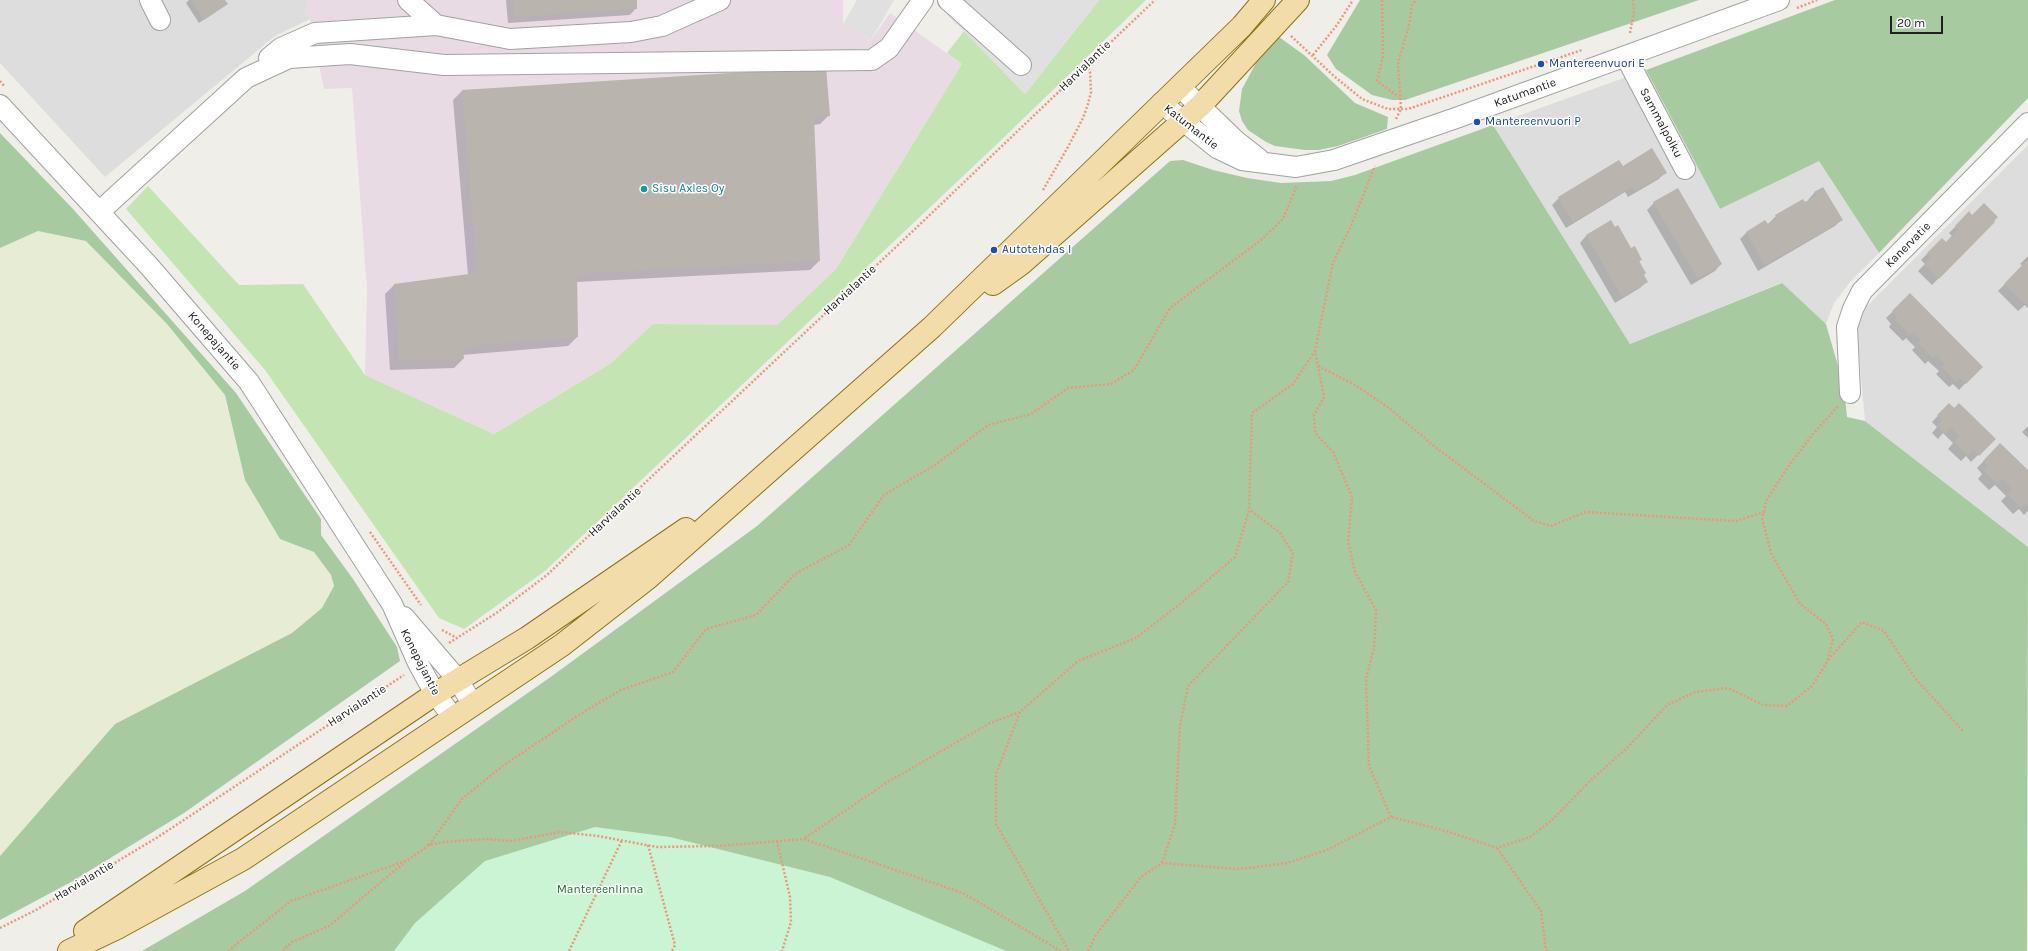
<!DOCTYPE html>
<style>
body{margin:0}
#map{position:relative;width:2028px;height:951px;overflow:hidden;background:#f0eee8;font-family:Karla,sans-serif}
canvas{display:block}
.scale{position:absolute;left:1890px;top:16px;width:53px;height:18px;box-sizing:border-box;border:2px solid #202020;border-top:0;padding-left:5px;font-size:12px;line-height:14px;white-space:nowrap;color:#202020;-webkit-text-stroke:3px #fff;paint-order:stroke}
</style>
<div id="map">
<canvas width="2028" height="951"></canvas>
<div class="scale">20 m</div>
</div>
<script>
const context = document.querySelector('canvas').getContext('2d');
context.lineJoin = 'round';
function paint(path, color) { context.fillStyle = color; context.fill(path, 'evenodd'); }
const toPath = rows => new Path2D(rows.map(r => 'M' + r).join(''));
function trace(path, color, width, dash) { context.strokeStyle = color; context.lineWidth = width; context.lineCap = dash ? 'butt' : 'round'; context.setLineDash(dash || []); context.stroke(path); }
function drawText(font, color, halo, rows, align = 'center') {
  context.font = font + ' Karla,sans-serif'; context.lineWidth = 3; context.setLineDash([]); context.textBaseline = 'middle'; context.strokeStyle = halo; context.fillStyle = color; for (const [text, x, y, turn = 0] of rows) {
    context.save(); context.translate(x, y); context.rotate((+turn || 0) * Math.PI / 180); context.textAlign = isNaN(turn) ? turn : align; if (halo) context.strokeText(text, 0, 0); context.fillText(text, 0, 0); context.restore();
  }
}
const residential = toPath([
 [0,0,306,0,310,19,275,36,105,177,0,63],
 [1646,70,1720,209,1819,160,1879,253,1851,281,1834,303,1826,324,1781,283,1630,344,1493,125],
 [2028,145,2028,547,1865,421,1857,328,1866,307]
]);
const industrial = toPath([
 [306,0,843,0,843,24,871,40,890,13,962,64,836,269,777,325,653,324,610,364,494,434,365,375,367,289,352,88,324,89]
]);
const farmland = toPath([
 [38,231,86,241,167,324,225,395,245,480,280,539,314,552,331,575,334,586,322,608,292,633,115,724,0,856,0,248]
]);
const grass = toPath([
 [1099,0,1146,0,996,145,545,571,464,629,439,618,265,370,126,209,148,186,239,285,303,284,365,375,494,434,610,364,653,324,777,325,836,269,962,64,947,53,964,31,1025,94]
]);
const forest = toPath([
 [1360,0,1699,0,1405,100,1392,100,1372,95,1336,69,1327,55],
 [1835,0,2028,0,2028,98,1879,253,1819,161,1720,209,1646,70],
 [1279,37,1304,55,1355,103,1388,117,1387,129,1338,146,1319,150,1305,150,1275,146,1266,142,1248,130,1242,121,1239,111,1242,89,1256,63],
 [1493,125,1630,344,1782,283,1826,324,1844,387,1847,417,1865,421,2028,547,2027,951,142,951,245,891,552,676,757,526,1170,161,1183,160,1213,170,1247,178,1281,183,1331,181,1355,175],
 [0,133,73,209,236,393,321,519,321,535,353,579,397,647,400,661,184,813,71,882,0,920,0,856,115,724,292,633,322,608,334,586,331,575,314,552,280,539,245,480,225,395,167,324,86,241,38,231,0,248]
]);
const park = toPath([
 [595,827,670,837,830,877,1006,951,394,951,415,923,485,861]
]);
const parking = toPath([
 [857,0,894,0,871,40,843,24],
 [948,0,1099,0,1025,94,943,10]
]);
const shadow = toPath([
 [189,0,224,0,226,4,199,23,186,3],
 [506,0,636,0,636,8,630,15,508,23],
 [462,91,829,115,820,124,813,125,819,261,810,270,576,282,577,337,568,346,462,355,463,359,454,368,390,370,385,294,394,285,468,275,453,100],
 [1622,167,1665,172,1659,179,1628,197,1625,192,1566,228,1552,205,1559,198],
 [1823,188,1841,220,1835,226,1758,271,1740,239,1746,233,1765,221,1767,225,1776,216,1809,202,1808,200,1814,193],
 [1654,203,1721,264,1715,271,1691,285,1647,210],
 [1969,213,1972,216,1994,222,1932,285,1918,271,1925,264,1921,260,1942,239,1946,244,1953,237,1949,233],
 [1610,222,1631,250,1641,259,1639,262,1646,282,1640,288,1615,303,1580,243,1586,236],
 [2028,256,2028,308,2025,305,2018,311,1998,291,2023,266,2020,264],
 [1910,295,1981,367,1959,390,1953,384,1949,387,1936,374,1939,371,1928,361,1925,364,1912,350,1915,347,1906,338,1903,341,1889,327,1891,324,1886,318],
 [1949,404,1994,439,1971,462,1966,456,1961,461,1948,449,1953,443,1943,433,1938,439,1932,433,1937,427,1932,422],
 [2028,426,2028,438,2022,432],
 [2000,444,2028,471,2028,511,2024,515,2019,509,2013,514,2001,501,2006,496,1995,485,1989,490,1978,479,1982,474,1977,468]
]);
const building = toPath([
 [191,0,225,0,228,4,204,20],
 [513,0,637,0,637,9,514,17],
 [826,67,830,116,814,117,820,261,577,274,578,337,463,347,464,359,399,361,394,284,477,273,462,90],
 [1652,148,1667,173,1635,191,1632,187,1573,222,1558,197,1619,160,1623,166],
 [1823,187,1843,220,1765,265,1746,232,1765,220,1768,224,1777,218,1775,215,1803,199,1805,202,1816,196,1814,192],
 [1678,188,1722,264,1698,279,1653,202],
 [1984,203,1998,217,1994,221,1995,222,1939,279,1924,264,1931,256,1927,253,1942,238,1946,242,1958,229,1955,226,1969,211,1972,215],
 [1611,220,1615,227,1618,225,1631,248,1635,246,1642,260,1639,261,1646,273,1644,275,1648,282,1622,297,1586,235],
 [2028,259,2028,303,2026,305,2004,284],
 [1910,293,1983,367,1966,384,1960,378,1956,382,1942,367,1945,364,1936,355,1933,358,1918,343,1921,340,1913,332,1910,335,1895,320,1897,317,1892,311],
 [1949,403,1954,408,1959,403,1996,439,1979,456,1973,450,1968,456,1954,442,1959,436,1950,427,1945,433,1937,425,1942,420,1937,415],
 [2000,443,2028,470,2028,505,2026,503,2021,508,2007,494,2012,489,2002,479,1997,484,1984,471,1988,466,1983,461]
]);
const path = toPath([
 [1382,0,1383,56,1377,81,1399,97],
 [1797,8,1817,0],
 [1630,33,1634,11,1633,0],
 [1291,36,1335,77,1362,99,1388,109,1408,109,1582,50],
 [1313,55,1337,25,1353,0],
 [0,81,5,87],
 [1396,119,1401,109,1398,62,1409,26,1412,5,1416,0],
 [1043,190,1068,147,1083,118,1088,104,1091,92,1090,72,1087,65],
 [1318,366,1355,385,1389,408,1434,446,1534,521,1551,526,1586,512,1736,521,1764,512,1762,518,1771,553,1800,604,1826,624,1833,639,1827,662,1812,686,1787,706,1763,705,1728,688,1695,692,1667,705,1628,747,1590,781,1551,821,1530,837,1497,848,1446,831,1391,817],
 [1764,512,1766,501,1790,464,1813,434,1838,406],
 [370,532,421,605],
 [442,630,457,638],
 [449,643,498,612,547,575,914,230,1155,0],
 [1828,660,1862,622,1884,631,1915,678,1964,732],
 [1020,712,996,774,996,824,1069,951],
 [805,838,886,783,990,723,1020,712,1078,661,1136,638,1180,604,1235,557,1249,510,1252,413,1293,384,1315,351],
 [777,841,790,897,791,922,782,951],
 [429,845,462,799,501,767,585,711,621,690,673,672,706,629,756,615,795,574,849,545,884,495,935,465,988,425,1031,414,1068,388,1111,384,1134,370,1170,308,1261,240,1283,219,1297,185],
 [648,845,675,945,672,951],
 [1497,848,1541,911,1546,951],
 [1162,863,1175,824,1180,725,1188,686,1288,582,1293,553,1280,533,1250,510],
 [0,928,36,910,158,837,404,675],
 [228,951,291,901,408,860,429,845,444,842,487,839,511,841,560,832,598,836,657,847,717,846,804,839,963,893,1061,951],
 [283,951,292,942,329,926,406,861],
 [569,951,622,840],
 [1088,951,1096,935,1141,877,1162,863,1238,869,1287,863,1327,850,1391,817,1369,766,1366,678,1374,648,1376,610,1355,572,1348,541,1352,497,1333,452,1315,433,1314,415,1324,397,1315,351,1333,263,1350,228,1375,166]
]);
const minor = toPath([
 [150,0,160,20],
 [408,0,436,25,510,39,631,32,662,26,720,0],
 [948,0,1021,65],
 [1626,57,1685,169],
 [269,58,281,48,315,33,436,25],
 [1180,87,1236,141,1259,159],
 [1161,103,1217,148,1242,160,1296,167,1334,160,1456,118,1779,0],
 [0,105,149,266,249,382,392,604,418,663,435,694,454,718],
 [99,212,246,78,289,58,350,54,444,65,872,60,889,48,923,0],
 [1850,393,1847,327,1853,309,1862,291,2028,123],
 [404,617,458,680,473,705]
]);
const major = toPath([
 [993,284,1021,264,1200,106,1298,0],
 [85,931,435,694,527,638,686,529],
 [69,951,117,928,243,859,562,645,648,578,932,327,1242,26,1264,0]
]);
const markers = [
 [1541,64,4,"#1a4fb4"],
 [1477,122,4,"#1a4fb4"],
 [644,189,4,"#0f9aa8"],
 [994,250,4,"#1a4fb4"]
];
const transitNames = [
 ["Mantereenvuori E",1549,64],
 ["Mantereenvuori P",1485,122],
 ["Autotehdas I",1002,250]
];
const streetNames = [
 ["Harvialantie",1085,66,-44],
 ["Katumantie",1525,93,-20],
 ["Sammalpolku",1661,123,62],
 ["Katumantie",1191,127,38],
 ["Kanervatie",1908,245,-45],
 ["Harvialantie",850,290,-43],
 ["Konepajantie",214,341,49],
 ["Harvialantie",615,512,-43],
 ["Konepajantie",420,662,63],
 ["Harvialantie",357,706,-33],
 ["Harvialantie",84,881,-31]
];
const cultureNames = [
 ["Sisu Axles Oy",652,189]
];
const parkNames = [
 ["Mantereenlinna",600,890]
];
paint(residential, '#dedddd');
paint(industrial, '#e8dbe4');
paint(farmland, '#e7ecd5');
paint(grass, '#c5e4b4');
paint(forest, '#a8caa1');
paint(park, '#caf4d3');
paint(parking, '#e0e0e0');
paint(shadow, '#0003');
paint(building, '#b9b4ae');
trace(minor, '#a1a1a1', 22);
trace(major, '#8c7211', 24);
trace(path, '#eb977e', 2.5, [2, 2]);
trace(minor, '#fff', 20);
trace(major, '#f2dcaa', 22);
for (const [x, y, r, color] of markers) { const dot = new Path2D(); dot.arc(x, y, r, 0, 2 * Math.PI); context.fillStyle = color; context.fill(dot); trace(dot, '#fff', 1.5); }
drawText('12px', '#164399', '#fff', transitNames, 'left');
drawText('12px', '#202020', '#fff', streetNames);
drawText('12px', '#0d838f', '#fff', cultureNames, 'left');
drawText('12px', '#18742c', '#fff', parkNames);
</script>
